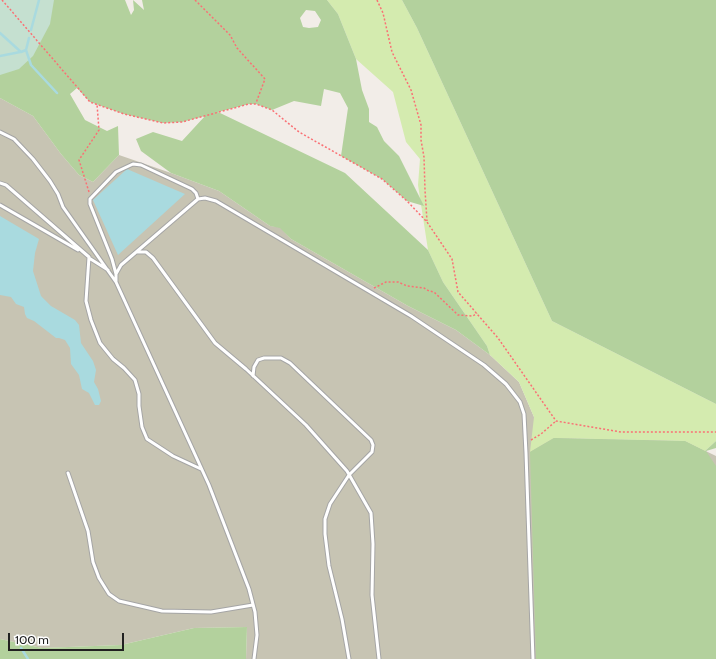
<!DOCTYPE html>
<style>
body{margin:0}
#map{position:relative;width:716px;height:659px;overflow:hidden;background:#f2ede8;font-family:Cabin,sans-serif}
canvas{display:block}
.scale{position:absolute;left:8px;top:633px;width:116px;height:18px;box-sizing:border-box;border:2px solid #212121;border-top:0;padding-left:5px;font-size:12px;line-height:14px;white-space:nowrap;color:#212121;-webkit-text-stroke:3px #fff;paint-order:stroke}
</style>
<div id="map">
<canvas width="716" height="659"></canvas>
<div class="scale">100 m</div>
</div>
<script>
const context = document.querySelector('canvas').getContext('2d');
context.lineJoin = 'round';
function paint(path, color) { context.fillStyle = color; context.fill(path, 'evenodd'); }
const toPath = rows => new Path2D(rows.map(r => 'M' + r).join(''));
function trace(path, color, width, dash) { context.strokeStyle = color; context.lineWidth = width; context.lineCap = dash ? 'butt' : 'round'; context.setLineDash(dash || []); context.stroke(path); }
const construction = toPath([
 [0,98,33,116,61,154,79,175,93,182,119,155,171,173,219,191,270,226,280,227,291,239,408,306,456,330,490,355,519,382,534,417,554,438,685,441,716,456,716,659,246,659,247,627,194,628,121,645,42,648,0,639]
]);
const grass = toPath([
 [327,0,402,0,417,28,552,321,716,404,716,441,705,451,685,441,554,438,530,452,534,417,519,382,490,355,487,346,443,282,428,250,418,185,420,159,406,142,393,92,356,59,338,14]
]);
const forest = toPath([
 [0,0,125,0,131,15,134,10,133,0,144,10,142,0,327,0,338,14,356,59,362,90,369,109,369,122,377,127,384,141,399,156,424,206,407,201,382,179,341,156,348,108,340,93,324,89,321,106,294,101,272,110,256,104,249,104,218,112,345,173,428,250,443,282,487,346,490,355,456,330,408,306,291,239,280,228,270,226,219,191,171,173,141,151,136,139,153,132,182,141,205,116,182,122,163,123,124,114,90,102,77,88,70,94,85,120,107,131,118,126,119,155,93,182,79,175,61,154,33,116,0,98],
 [306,10,315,11,321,20,318,27,309,28,303,27,300,18],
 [402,0,716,0,716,404,552,321,417,28],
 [554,438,685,441,705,451,716,441,716,448,706,451,716,466,716,659,536,659,530,452],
 [247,627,246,659,0,659,0,639,42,648,121,645,194,628]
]);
const wetland = toPath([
 [0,0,54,0,50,24,33,56,19,69,0,75]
]);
const water = toPath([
 [127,169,185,194,118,255,93,200],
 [0,216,39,239,35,253,33,271,41,296,51,306,75,320,79,325,81,343,93,361,96,370,94,382,98,389,101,401,99,405,95,405,89,393,82,389,79,375,71,364,70,348,65,340,59,338,56,338,34,321,27,318,25,314,24,307,16,304,11,297,0,295]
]);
const stream = toPath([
 [31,30,39,0],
 [0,33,21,52,26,50,31,65,57,93],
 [26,50,29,38],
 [0,56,20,52],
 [21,648,28,659]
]);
const path = toPath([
 [2,0,90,102,124,114,163,123,182,122,249,104,256,104,272,110,299,132,382,179,407,201,427,222,452,259,458,292,498,338,556,421,621,432,716,432],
 [195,0,230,35,237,48,265,79,256,103],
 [377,0,383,13,392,52,411,90,421,125,421,140,424,157,425,190,427,221],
 [89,192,79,160,99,130,97,104],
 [374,288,386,282,398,282,407,286,424,288,429,291,434,292,458,315,473,316,477,313],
 [531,440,541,434,556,421]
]);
const lane = toPath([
 [0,132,14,139,33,159,50,181,58,194,63,207,116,282],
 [0,183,6,185,89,257,86,301,91,320,100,343,113,359,124,368,135,380,139,394,139,406,142,427,147,439,173,456,201,469],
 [0,205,78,250],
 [137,252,146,252,153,258,215,343,246,369,306,425,347,471,371,513,373,544,372,595,379,659],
 [89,258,108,270],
 [116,274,112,259,90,204,90,199,116,172,133,164,141,165,192,189,196,193,198,199],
 [253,376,254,367,258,360,264,358,281,358,290,363,371,440,373,445,372,452,349,475,330,504,325,519,325,534,329,566,342,619,349,659],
 [68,473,88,531,93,562,99,578,109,594,119,601,162,611,211,612,253,605],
 [254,659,257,635,255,612,249,589,209,485,116,282,116,274,121,265,198,199,205,198,216,201,411,316,484,365,506,384,520,402,524,414,526,453,533,659]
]);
paint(construction, '#c7c4b3');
paint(grass, '#d4ebaf');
paint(forest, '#b3d19d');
paint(wetland, '#c5e0d0');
paint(water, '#a9dadf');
trace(stream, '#a9dadf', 2.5);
trace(lane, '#a5a5a5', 5);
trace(path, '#fa7074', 1.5, [2, 2]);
trace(lane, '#fff', 3);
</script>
